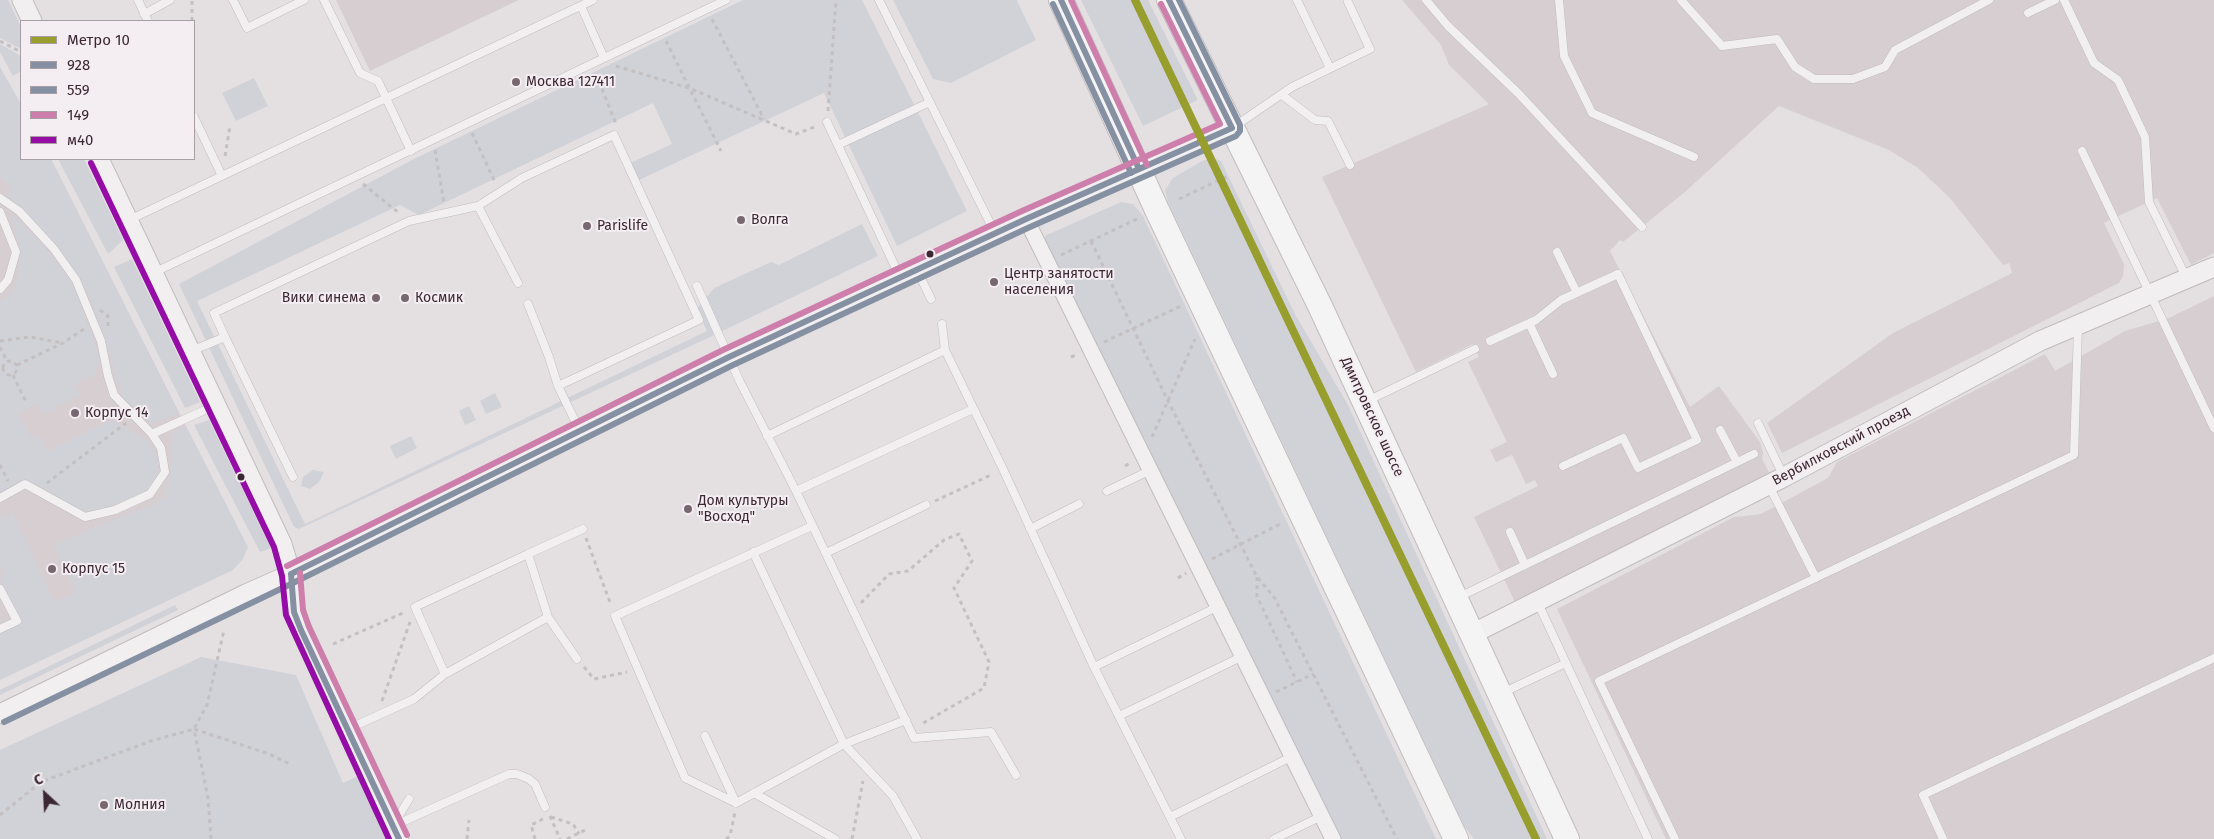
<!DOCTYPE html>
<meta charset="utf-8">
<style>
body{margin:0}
#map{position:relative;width:2214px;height:839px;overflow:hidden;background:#e4e0e2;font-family:"Fira Sans",sans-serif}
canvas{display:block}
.legend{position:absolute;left:20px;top:20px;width:175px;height:140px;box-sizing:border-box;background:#f4edf1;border:1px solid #aa9ea5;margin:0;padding:6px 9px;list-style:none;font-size:15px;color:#3c2832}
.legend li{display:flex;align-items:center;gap:10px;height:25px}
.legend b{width:25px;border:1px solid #aa9ea5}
.north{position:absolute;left:20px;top:769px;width:50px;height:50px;-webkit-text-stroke:4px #f4edf1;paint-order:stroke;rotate:335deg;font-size:14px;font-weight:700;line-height:20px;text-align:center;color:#3c2832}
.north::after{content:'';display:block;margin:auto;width:18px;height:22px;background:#3c2832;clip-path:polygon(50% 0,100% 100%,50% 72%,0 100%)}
</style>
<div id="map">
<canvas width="2214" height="839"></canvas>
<ul class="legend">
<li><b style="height:6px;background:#979e2e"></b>Метро 10</li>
<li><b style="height:6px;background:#8690a3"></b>928</li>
<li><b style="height:6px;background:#8690a3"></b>559</li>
<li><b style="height:6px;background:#ce7eaa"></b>149</li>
<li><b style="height:6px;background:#960ca7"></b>м40</li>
</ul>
<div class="north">С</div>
</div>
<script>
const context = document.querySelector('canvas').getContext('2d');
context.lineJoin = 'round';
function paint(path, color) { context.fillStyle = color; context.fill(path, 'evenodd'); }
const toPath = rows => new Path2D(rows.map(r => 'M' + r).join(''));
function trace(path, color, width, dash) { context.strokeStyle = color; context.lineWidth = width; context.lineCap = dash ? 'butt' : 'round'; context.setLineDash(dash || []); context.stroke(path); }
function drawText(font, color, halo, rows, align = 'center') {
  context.font = font + ' "Fira Sans",sans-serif'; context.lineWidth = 4; context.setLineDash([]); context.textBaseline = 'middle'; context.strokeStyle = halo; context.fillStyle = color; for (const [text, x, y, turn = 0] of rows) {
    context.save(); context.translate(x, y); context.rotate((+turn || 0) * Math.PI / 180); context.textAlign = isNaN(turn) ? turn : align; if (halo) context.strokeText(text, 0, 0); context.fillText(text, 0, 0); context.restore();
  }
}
const built = toPath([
 [336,0,519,0,370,71],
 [1402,0,2214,0,2214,253,2191,265,2157,198,2104,223,2124,264,2123,276,2119,283,1782,453,1767,423,1893,333,2012,273,2009,263,2003,265,1950,198,1918,168,1889,150,1779,106,1685,192,1623,242,1620,240,1610,251,1690,407,1719,386,1760,442,1763,453,1762,459,1770,474,1515,602,1474,517,1538,486,1535,480,1526,484,1512,455,1496,462,1490,450,1507,442,1468,362,1479,357,1473,344,1416,372,1322,177,1489,104,1449,65,1441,45],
 [0,155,21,159,51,159,243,539,0,659],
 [2214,296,2214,839,1666,839,1557,609,1734,517,1761,514,1828,478,1837,462,2045,354,2055,371,2125,331,2169,318]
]);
const green = toPath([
 [0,0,8,0,21,27,21,49,0,38],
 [743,0,862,0,967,211,897,246,824,93,637,181,628,164,672,144,653,103,419,215,400,205,197,301,305,524,707,331,697,309,714,288,771,262,779,265,862,224,878,256,708,338,299,529,294,527,179,284,412,160],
 [893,0,1018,0,1017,1,1036,40,951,83,933,79],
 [1081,0,1148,0,1198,100,1143,126],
 [0,44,21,56,21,71,13,76,0,52],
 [0,67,21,104,21,159,51,159,179,413,151,424,122,397,103,332,89,295,74,270,49,236,7,196,11,189,0,177],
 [254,78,268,106,236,121,222,93],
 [1213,158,1221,161,1296,316,1348,405,1547,839,1474,839,1464,826,1168,202,1165,190,1173,178,1202,161],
 [58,159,84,159,123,240,108,254],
 [1121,202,1133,204,1143,216,1436,839,1341,839,1044,240,1046,235,1049,234],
 [14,215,46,249,72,282,100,357,94,375,74,384,80,395,44,414,38,403,18,413,32,439,39,436,47,452,109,421,116,422,147,440,159,461,156,482,146,492,114,508,85,514,33,483,22,481,0,492,0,302,13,291,18,278,20,249,11,217],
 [132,259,200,402,185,408,114,267],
 [495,393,502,407,486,414,480,401],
 [469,406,476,420,465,425,459,411],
 [209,420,271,548,260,552,194,425],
 [186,426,248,547,243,559,233,570,0,680,0,634,23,622,0,579,5,575,0,564,0,520,13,513,54,602,76,593,54,545,99,525,151,506,165,497,170,475,173,432],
 [411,436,417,448,396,459,390,446],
 [313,470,324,472,319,482,310,489,301,486,303,477],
 [175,605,178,610,0,695,0,690],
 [201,657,296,675,343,783,358,776,393,839,0,839,0,750]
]);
const path = toPath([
 [712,19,764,119],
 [192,21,192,0],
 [0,41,21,52],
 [666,41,721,151],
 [616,66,689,88,796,134,817,126],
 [596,74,616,124],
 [828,111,836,0],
 [472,133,495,182],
 [435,150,444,203],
 [225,156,230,126],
 [363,184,399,213],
 [1179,199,1228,176],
 [1091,241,1168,401,1257,577,1274,597,1397,839],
 [1061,255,1137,219],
 [100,310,108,316,108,326],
 [0,341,30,337,63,343],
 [1104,342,1181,306],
 [0,347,7,361],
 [1071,357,1078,354],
 '3 368a7 7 0 1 1 14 0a7 7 0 1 1-14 0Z',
 [17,365,63,343,84,329],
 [13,375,26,402],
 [1152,437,1195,339],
 [0,465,8,481],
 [1125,466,1132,462],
 [47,483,126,423],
 [935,501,993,474],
 [586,538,611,605],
 [1212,559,1282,523],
 [1257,577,1257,596,1297,682],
 [1178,578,1186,573],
 [861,603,889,574,908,571,944,540,959,534,972,561,954,588,989,662,984,688,920,725],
 [333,644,405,612],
 [584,667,594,679,627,672],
 [1276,692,1313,674],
 [382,701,410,622],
 [0,815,41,782,151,741,194,729,207,705,224,630],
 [550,816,560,839],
 [551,817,573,824,579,834],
 [211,839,208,798,194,729,269,754,292,765],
 [467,839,469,820],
 [535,839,531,825,543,819],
 [567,839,585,830],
 [726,839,730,836,735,812],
 [852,839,863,781]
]);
const service = toPath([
 [138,0,148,21],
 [233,0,247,28,304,0],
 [324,0,360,73,378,81,411,151],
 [879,0,995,233],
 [1297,0,1330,68],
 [1426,0,1448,26,1519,94,1642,227],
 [1559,0,1564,56,1592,113,1694,157],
 [1681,0,1722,46,1777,39,1795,67,1814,79,1853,79,1885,67,1895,50,1989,0],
 [2064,0,2094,63,2118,80,2145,137,2149,202,2187,279],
 [581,6,604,58],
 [2028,13,2055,0],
 [144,14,170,0],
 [1282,95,1315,120,1328,121,1350,165],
 [194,117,222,176],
 [827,122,900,277],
 [1235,126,1292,87,1370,49,1348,2],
 [838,145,930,102],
 [2082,151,2214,428],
 [0,198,19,211,54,249,76,280,101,341,108,376,114,395,152,434,161,448,165,472,150,494,115,510,85,517,25,484,0,498],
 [478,206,522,178,614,135,699,320,558,386],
 [0,212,16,252,8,280,0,289],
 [129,220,593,0],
 [1557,252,1577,293],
 [917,270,931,299],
 [153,273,726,0],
 [697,286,740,382,796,491,914,738,991,732,1016,775],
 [528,304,549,357,558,386,580,431],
 [1529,323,1553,374],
 [942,324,945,350,1003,469,1094,667,1181,839],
 [225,337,293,477],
 [1490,341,1536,320,1561,300,1618,274,1697,440,1638,468,1623,438,1563,466],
 [191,351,225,337,214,313,409,221,478,206,518,283],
 [1367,401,1475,349],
 [1758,423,1784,477],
 [1720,430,1737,462],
 [152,434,216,405],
 [767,436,945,350],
 [1769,486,1816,578],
 [796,491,973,409],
 [1107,491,1151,470],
 [1030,529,1079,504],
 [1510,532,1525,565],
 [753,552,844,744,893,796,917,839],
 [826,553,926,505],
 [528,554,583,529],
 [0,589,17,621,0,629],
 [1459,597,1754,454],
 [1537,601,1648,839],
 [548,617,577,659],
 [1094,667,1219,606],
 [1502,693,1566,663],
 [1119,716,1243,656],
 [348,729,414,699,445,674,548,617,528,554,415,607,445,674],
 [705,736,736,803,685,778,615,616,812,526],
 [754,793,835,839],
 [736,803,844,744,906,720],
 [1170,817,1293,756],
 [394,824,409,799],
 [393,826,509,774,517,774,529,779,535,784,545,807],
 [1274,839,1322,816],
 [1675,839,1599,681,2074,455,2078,327],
 [1943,839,1923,795,2214,658]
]);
const minor = toPath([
 [1026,219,1333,839]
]);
const tertiary = toPath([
 [22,0,32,21],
 [99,159,282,544,291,574,294,612,399,839],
 [1472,634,1784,477,2040,341,2214,267],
 [0,714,246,594,291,574,729,357,1026,219,1232,128]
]);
const primary = toPath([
 [1061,0,1157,210,1456,839],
 [1169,0,1320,306,1567,839]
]);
const bus1 = toPath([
 [1061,0,1139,169],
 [1169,0,1232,128],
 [291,574,729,357,1026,219,1232,128],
 [291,574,294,612,301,630,399,839]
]);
const bus2 = toPath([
 [1053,4,1131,173],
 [4,722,295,582,733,365,1030,227,1236,136,1240,131,1240,125,1179,0]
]);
const bus3 = toPath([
 [1071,0,1147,165],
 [287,566,725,349,1022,211,1220,124,1161,4],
 [300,573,303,610,309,627,407,835]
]);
const bus4 = toPath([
 [91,163,274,547,282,576,286,615,389,839]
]);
const metro1 = toPath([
 [1135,0,1536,839]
]);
const markers = [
 [516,82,5,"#776870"],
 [741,220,5,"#776870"],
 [587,226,5,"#776870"],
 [930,254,4.5,"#3c2832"],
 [994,282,5,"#776870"],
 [376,298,5,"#776870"],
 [405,298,5,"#776870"],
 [75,413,5,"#776870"],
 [241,477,4.5,"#3c2832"],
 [688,509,5,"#776870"],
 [52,569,5,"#776870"],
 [104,805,5,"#776870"]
];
const poiNames = [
 ["Москва 127411",526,82],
 ["Волга",751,220],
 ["Parislife",597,226],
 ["Центр занятости",1004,274],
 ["населения",1004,290],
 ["Вики синема",366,298,"right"],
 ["Космик",415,298],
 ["Корпус 14",85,413],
 ["Дом культуры",698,501],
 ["\"Восход\"",698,517],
 ["Корпус 15",62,569],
 ["Молния",114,805]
];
const streetNames = [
 ["Дмитровское шоссе",1372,417,65],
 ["Вербилковский проезд",1841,446,-28]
];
paint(built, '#d7ced2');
paint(green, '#d0d2d8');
trace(service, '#c0bcbe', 9);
trace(minor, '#c0bcbe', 17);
trace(tertiary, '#c0bcbe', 21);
trace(primary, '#c2bcbf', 26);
trace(path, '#c4bfc1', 3, [4, 4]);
trace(service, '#f1eff0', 8);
trace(minor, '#f1eff0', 15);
trace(tertiary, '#f1eff0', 19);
trace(primary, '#f5f4f4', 24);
trace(bus1, '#8690a3', 6);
trace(bus2, '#8690a3', 6);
trace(bus3, '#ce7eaa', 6);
trace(bus4, '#960ca7', 6);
trace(metro1, '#979e2e', 8);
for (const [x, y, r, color] of markers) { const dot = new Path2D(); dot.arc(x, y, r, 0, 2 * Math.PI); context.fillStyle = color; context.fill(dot); trace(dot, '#f4edf1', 2); }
drawText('14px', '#3c2832', '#f4edf1', poiNames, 'left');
drawText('14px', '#3c2832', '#f4edf1', streetNames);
</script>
